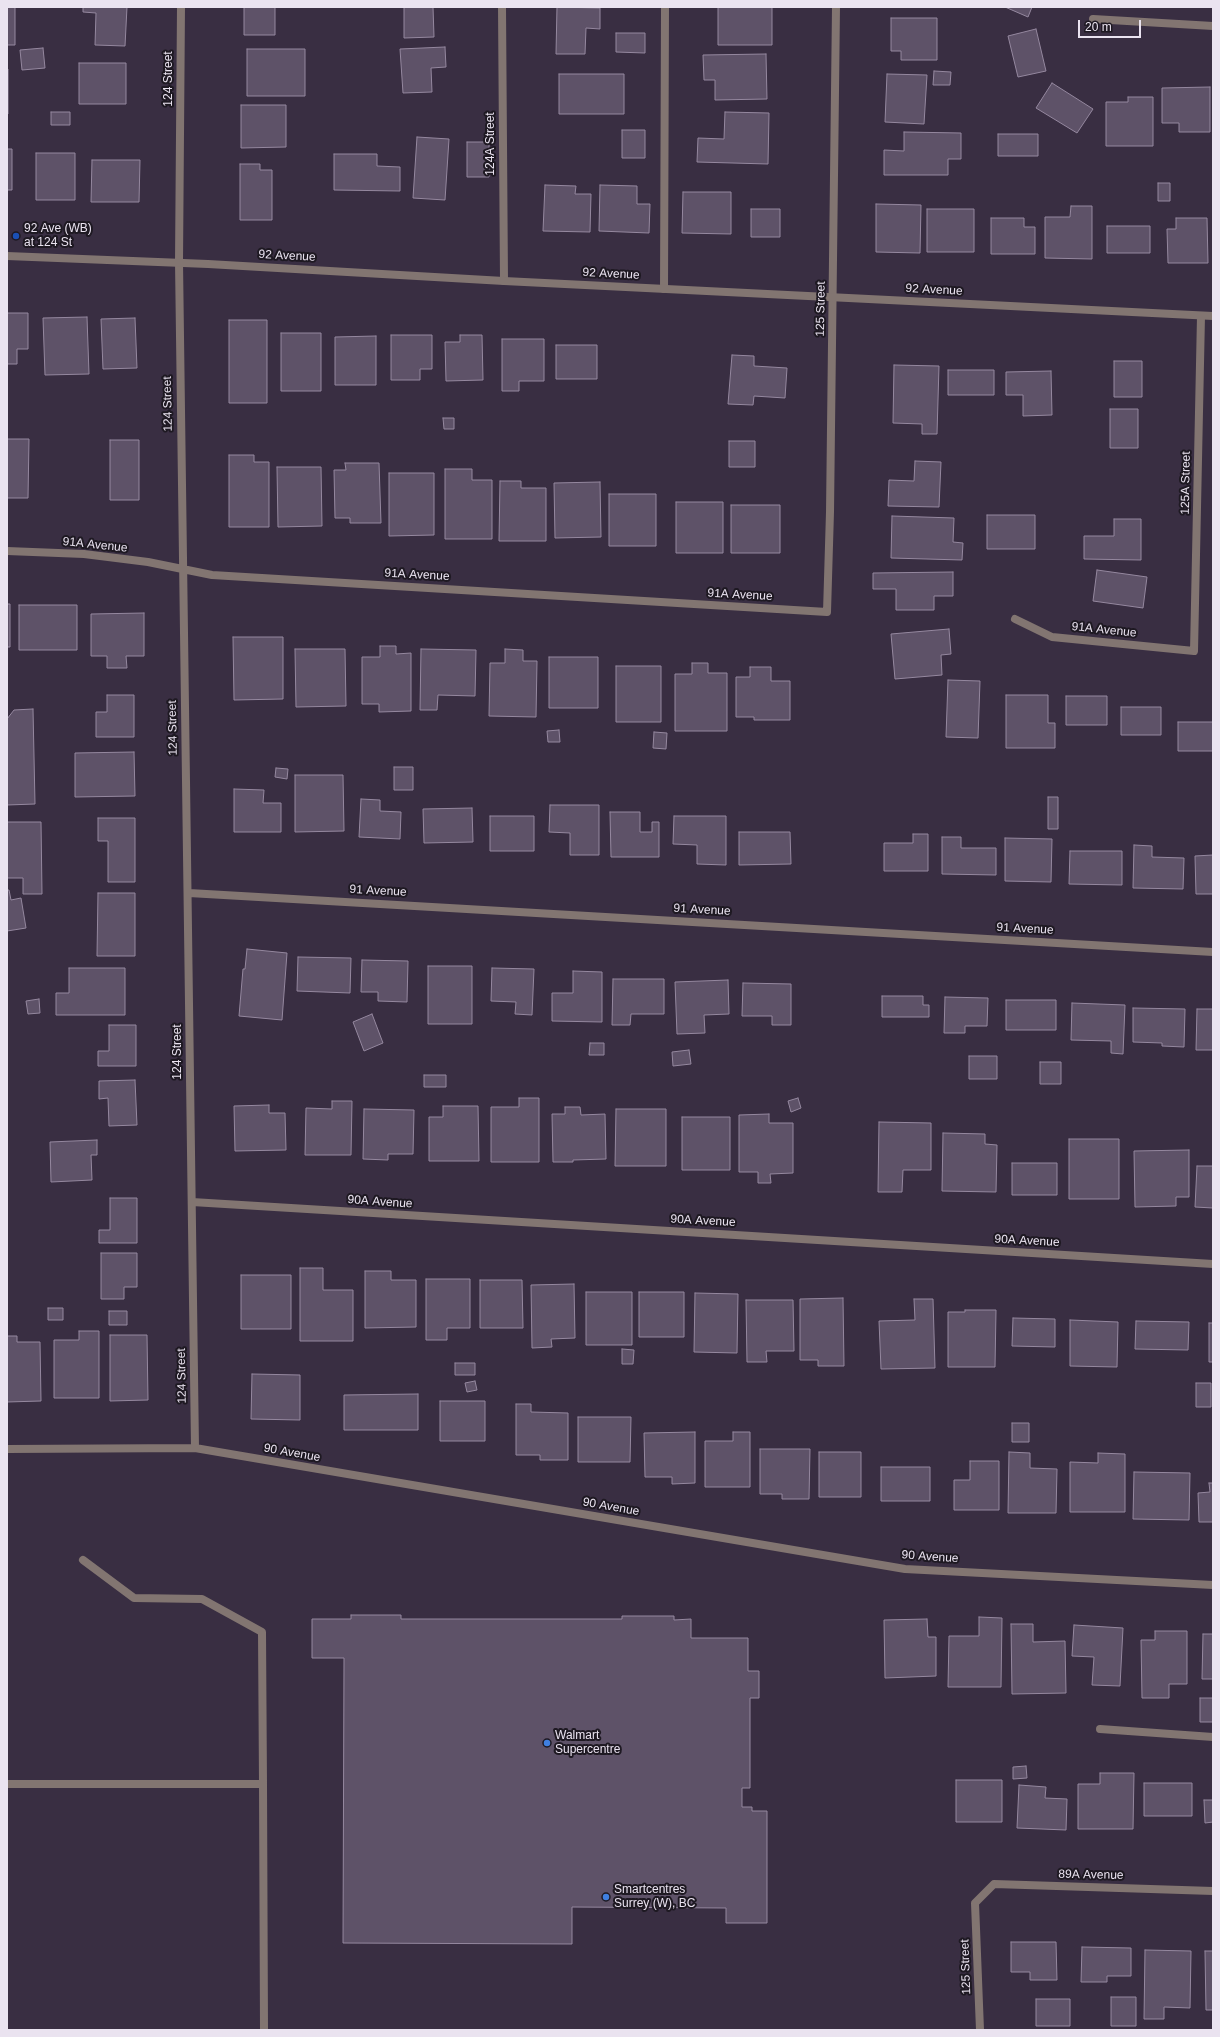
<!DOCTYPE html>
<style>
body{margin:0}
#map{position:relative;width:1220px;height:2037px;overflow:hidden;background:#392e42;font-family:Helvetica,sans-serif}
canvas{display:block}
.frame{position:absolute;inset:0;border:8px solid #eae3f0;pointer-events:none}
.scale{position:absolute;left:1078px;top:20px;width:63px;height:18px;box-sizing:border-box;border:2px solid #eae3f0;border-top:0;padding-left:5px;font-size:12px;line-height:14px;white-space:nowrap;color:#eae3f0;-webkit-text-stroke:3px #1e1922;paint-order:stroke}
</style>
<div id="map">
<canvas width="1220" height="2037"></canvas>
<div class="frame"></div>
<div class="scale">20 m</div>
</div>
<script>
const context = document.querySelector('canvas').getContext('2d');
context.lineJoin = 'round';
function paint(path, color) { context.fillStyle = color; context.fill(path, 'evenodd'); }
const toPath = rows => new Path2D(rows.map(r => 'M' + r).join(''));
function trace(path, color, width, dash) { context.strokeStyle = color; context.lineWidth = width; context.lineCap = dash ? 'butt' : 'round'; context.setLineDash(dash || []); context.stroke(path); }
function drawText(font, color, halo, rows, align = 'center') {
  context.font = font + ' Helvetica,sans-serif'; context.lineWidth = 4; context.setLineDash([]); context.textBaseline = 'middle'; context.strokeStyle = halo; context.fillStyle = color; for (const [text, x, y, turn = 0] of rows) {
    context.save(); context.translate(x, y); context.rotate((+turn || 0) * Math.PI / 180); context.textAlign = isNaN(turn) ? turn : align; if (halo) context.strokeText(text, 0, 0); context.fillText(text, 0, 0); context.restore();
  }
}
const building = toPath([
 [7,7,15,7,15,45,7,45,7,7],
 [83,7,127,7,125,46,95,45,96,13,83,12,83,7],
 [244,7,275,7,275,35,244,35,244,7],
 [404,7,433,7,434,37,404,38,404,7],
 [557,7,600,8,600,29,586,28,585,54,556,54,557,7],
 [718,7,772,7,772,45,718,45,718,7],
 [1005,7,1032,7,1028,17,1005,7],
 [891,18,937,18,937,60,901,60,901,51,891,51,891,18],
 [1036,29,1046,71,1018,77,1008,36,1036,29],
 [616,33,645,33,645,53,616,52,616,33],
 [445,47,446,67,431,68,432,92,403,93,400,49,445,47],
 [43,48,45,68,22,70,20,50,43,48],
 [247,49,305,49,305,96,247,96,247,49],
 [766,54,767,99,715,100,715,80,704,80,703,55,766,54],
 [79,63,126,63,126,104,79,104,79,63],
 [7,69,8,69,8,114,7,114,7,69],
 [934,71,951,72,950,85,933,85,934,71],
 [559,74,624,74,624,114,559,114,559,74],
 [887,74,927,75,924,124,885,122,887,74],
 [1052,83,1093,109,1077,133,1036,108,1052,83],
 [1210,87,1210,132,1179,132,1179,123,1162,123,1162,88,1210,87],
 [1128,97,1153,97,1153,146,1106,146,1106,102,1128,102,1128,97],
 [241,105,286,105,286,147,241,148,241,105],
 [51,112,70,112,70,125,51,125,51,112],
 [725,112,769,113,768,164,697,162,698,138,724,139,725,112],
 [622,130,645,130,645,158,622,158,622,130],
 [904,132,961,133,961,159,948,159,948,175,884,175,884,150,904,151,904,132],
 [998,134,1038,134,1038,156,998,156,998,134],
 [417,137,449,139,445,200,413,198,417,137],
 [467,142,489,142,489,177,467,177,467,142],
 [7,149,12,149,12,190,7,190,7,149],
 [36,153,75,153,75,200,36,200,36,153],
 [334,154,377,154,377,166,400,167,400,191,334,190,334,154],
 [92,160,140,160,139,202,91,202,92,160],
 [240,164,260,164,260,170,272,170,272,220,240,220,240,164],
 [1158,183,1170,183,1170,201,1158,201,1158,183],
 [545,185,576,186,575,194,591,194,590,232,543,231,545,185],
 [600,185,637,186,637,204,650,204,649,233,599,231,600,185],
 [683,192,731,192,731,234,682,233,683,192],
 [876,204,921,205,920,253,876,252,876,204],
 [1071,206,1092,206,1092,259,1045,258,1045,217,1070,217,1071,206],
 [751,209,780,209,780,237,751,237,751,209],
 [927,209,974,209,974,252,927,252,927,209],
 [991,218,1024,218,1024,227,1035,227,1035,254,991,254,991,218],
 [1176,218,1207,218,1208,263,1168,263,1167,229,1176,229,1176,218],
 [1107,226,1150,226,1150,253,1107,253,1107,226],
 [7,313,28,313,28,349,17,349,17,364,7,364,7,313],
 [87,317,89,374,45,375,43,318,87,317],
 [135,318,137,368,103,369,101,319,135,318],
 [229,320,267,320,267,403,229,403,229,320],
 [281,333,321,333,321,391,281,391,281,333],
 [391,335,432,335,432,369,420,369,420,380,391,380,391,335],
 [460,335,482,335,483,380,446,381,445,342,460,342,460,335],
 [376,336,376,385,335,385,335,337,376,336],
 [502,339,544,339,544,381,519,381,519,391,502,391,502,339],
 [556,345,597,345,597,379,556,379,556,345],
 [732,355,754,356,754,366,787,368,785,398,754,396,753,405,728,404,732,355],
 [1114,361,1142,361,1142,397,1114,397,1114,361],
 [894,365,939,366,937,434,922,434,922,424,893,423,894,365],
 [948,370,994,370,994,395,948,395,948,370],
 [1051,371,1052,415,1023,416,1023,395,1006,395,1006,372,1051,371],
 [1110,409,1138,409,1138,448,1110,448,1110,409],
 [443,418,454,418,454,429,444,429,443,418],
 [7,439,29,439,28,498,7,498,7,439],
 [110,440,139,440,139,500,110,500,110,440],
 [729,441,755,441,755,467,729,467,729,441],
 [229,455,254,455,254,462,269,462,269,527,229,527,229,455],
 [915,461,941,462,939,507,888,506,889,480,914,481,915,461],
 [345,463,379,463,381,523,350,523,350,518,335,518,334,470,346,470,345,463],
 [277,467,321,467,322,526,278,527,277,467],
 [445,469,472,469,472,480,492,480,492,539,445,539,445,469],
 [389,473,434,473,434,535,389,536,389,473],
 [500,481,521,481,521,488,546,488,546,541,499,541,500,481],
 [600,482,601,537,555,538,554,483,600,482],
 [609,494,656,494,656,546,609,546,609,494],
 [676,502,723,502,723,553,676,553,676,502],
 [731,505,780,505,780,553,731,553,731,505],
 [987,515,1035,515,1035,549,987,549,987,515],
 [892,516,954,518,953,542,963,543,962,560,891,558,892,516],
 [1114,519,1141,519,1141,560,1084,559,1084,536,1114,536,1114,519],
 [1097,570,1147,577,1143,608,1093,601,1097,570],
 [953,572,953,596,934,596,934,610,896,610,896,589,873,589,873,573,953,572],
 [7,604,10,604,10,647,7,647,7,604],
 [19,605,77,605,77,650,19,650,19,605],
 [144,613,144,656,126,656,127,668,107,668,107,656,91,656,91,614,144,613],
 [949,629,951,654,941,655,942,675,895,679,891,634,949,629],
 [233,637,283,637,283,699,234,700,233,637],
 [380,646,396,646,396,654,411,653,411,711,379,712,379,704,362,704,362,657,380,657,380,646],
 [295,649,345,649,346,706,296,707,295,649],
 [421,649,476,650,475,696,438,695,437,710,420,710,421,649],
 [505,649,523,650,523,661,537,661,536,717,489,716,490,663,505,663,505,649],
 [549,657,598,657,598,708,549,708,549,657],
 [692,663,708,663,708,673,727,673,727,731,675,731,675,674,692,674,692,663],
 [616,666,661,666,661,722,616,722,616,666],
 [750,667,771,667,771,681,790,681,790,720,754,720,754,717,736,717,736,677,750,677,750,667],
 [948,680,980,681,978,738,946,737,948,680],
 [107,695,134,695,134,737,96,737,96,712,107,712,107,695],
 [1006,695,1048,695,1048,723,1055,723,1055,748,1006,748,1006,695],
 [1066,696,1107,696,1107,725,1066,725,1066,696],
 [1121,707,1161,707,1161,735,1121,735,1121,707],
 [33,709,35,804,7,805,7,719,14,710,33,709],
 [1178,722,1213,722,1213,751,1178,751,1178,722],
 [559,730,560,742,548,742,547,731,559,730],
 [654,732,667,733,666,749,653,748,654,732],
 [134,752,135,796,75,797,75,753,134,752],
 [394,767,413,767,413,790,394,790,394,767],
 [276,768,288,769,287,779,275,777,276,768],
 [295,775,343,775,344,831,295,832,295,775],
 [234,789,264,790,263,803,281,803,281,832,234,832,234,789],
 [1048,797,1058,797,1058,829,1048,829,1048,797],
 [361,799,380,800,380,811,401,812,400,839,359,837,361,799],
 [550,805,599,805,599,855,570,855,570,833,549,832,550,805],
 [472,808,473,842,424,843,423,809,472,808],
 [610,812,640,812,640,832,652,832,652,822,659,822,659,857,611,857,610,812],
 [490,816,534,816,534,851,490,851,490,816],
 [674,816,726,816,726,865,697,864,697,845,673,844,674,816],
 [98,818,135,818,135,882,108,882,108,841,98,841,98,818],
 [7,822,41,822,42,894,23,894,23,878,7,878,7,822],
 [739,832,790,832,791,864,739,865,739,832],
 [913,834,928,834,928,871,884,871,884,843,913,843,913,834],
 [942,837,961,837,961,848,996,848,996,875,942,874,942,837],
 [1005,838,1052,839,1051,882,1005,881,1005,838],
 [1134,845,1152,846,1152,857,1184,858,1183,889,1133,888,1134,845],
 [1070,851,1122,851,1122,885,1069,884,1070,851],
 [1213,855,1213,894,1196,894,1195,856,1213,855],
 [7,890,9,890,11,900,21,898,26,928,7,931,7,890],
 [98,893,135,893,135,956,97,956,98,893],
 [247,949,287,953,282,1020,239,1016,243,969,245,969,247,949],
 [298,957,351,958,350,993,297,991,298,957],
 [362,960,408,961,407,1002,378,1001,378,992,361,992,362,960],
 [428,966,472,966,472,1024,428,1024,428,966],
 [69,968,125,968,125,1015,56,1015,56,993,69,993,69,968],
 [492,968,534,969,532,1015,515,1014,516,1002,491,1001,492,968],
 [573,971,602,972,602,1022,552,1021,552,993,573,993,573,971],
 [613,979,664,979,664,1014,631,1014,630,1025,612,1025,613,979],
 [728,980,729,1014,704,1015,705,1033,677,1034,675,982,728,980],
 [743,983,791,984,791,1025,772,1025,772,1016,742,1016,743,983],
 [882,996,923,996,923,1005,929,1005,929,1017,882,1017,882,996],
 [945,997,988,998,987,1026,965,1026,965,1033,944,1033,945,997],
 [39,999,40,1013,28,1014,26,1001,39,999],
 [1006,1000,1056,1000,1056,1030,1006,1030,1006,1000],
 [1072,1003,1125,1005,1123,1054,1111,1053,1111,1041,1071,1040,1072,1003],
 [1133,1008,1185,1009,1184,1047,1162,1046,1162,1043,1133,1042,1133,1008],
 [1197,1009,1213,1009,1213,1050,1196,1050,1197,1009],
 [372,1014,383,1043,364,1051,353,1022,372,1014],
 [109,1025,136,1025,136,1066,98,1066,98,1051,109,1051,109,1025],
 [590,1043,604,1043,604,1055,589,1055,590,1043],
 [689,1050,691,1064,673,1066,672,1052,689,1050],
 [969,1056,997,1056,997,1079,969,1079,969,1056],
 [1040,1062,1061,1062,1061,1084,1040,1084,1040,1062],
 [424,1075,446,1075,446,1087,424,1087,424,1075],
 [135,1080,137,1125,109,1126,108,1098,99,1099,99,1081,135,1080],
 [519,1098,539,1098,539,1162,491,1162,491,1107,519,1107,519,1098],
 [798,1098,801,1108,791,1112,788,1101,798,1098],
 [332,1101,352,1101,351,1155,305,1155,306,1108,332,1109,332,1101],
 [269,1105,269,1113,285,1113,286,1150,235,1151,234,1106,269,1105],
 [443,1106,478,1106,479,1161,429,1161,429,1117,443,1117,443,1106],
 [565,1107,580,1107,581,1115,605,1114,606,1159,573,1160,573,1162,553,1162,552,1114,565,1114,565,1107],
 [364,1109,414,1110,413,1154,388,1154,388,1160,363,1159,364,1109],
 [616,1109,666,1109,666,1166,615,1166,616,1109],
 [769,1114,769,1123,793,1123,793,1173,770,1174,771,1183,758,1183,758,1172,739,1172,739,1115,769,1114],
 [682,1117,730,1117,730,1170,682,1170,682,1117],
 [879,1122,931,1123,931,1170,903,1170,902,1192,878,1192,879,1122],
 [943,1133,985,1134,985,1144,997,1145,996,1192,942,1191,943,1133],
 [1069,1139,1119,1139,1119,1199,1069,1199,1069,1139],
 [97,1140,97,1155,91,1155,92,1180,51,1182,50,1142,97,1140],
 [1189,1150,1189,1197,1176,1197,1176,1206,1135,1207,1134,1151,1189,1150],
 [1012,1163,1057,1163,1057,1195,1012,1195,1012,1163],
 [1197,1166,1213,1166,1213,1208,1195,1207,1197,1166],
 [110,1198,137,1198,137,1243,99,1243,99,1230,110,1230,110,1198],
 [101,1253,137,1253,137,1287,124,1287,124,1299,101,1299,101,1253],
 [300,1268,323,1268,323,1290,353,1290,353,1341,300,1341,300,1268],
 [365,1271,391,1271,391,1280,416,1280,416,1327,365,1328,365,1271],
 [241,1275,291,1275,291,1329,241,1329,241,1275],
 [426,1279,470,1279,470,1328,447,1328,447,1340,426,1340,426,1279],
 [480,1280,522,1280,523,1328,480,1328,480,1280],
 [574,1284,575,1338,551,1339,552,1347,532,1348,531,1285,574,1284],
 [586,1292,632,1292,632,1345,586,1345,586,1292],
 [639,1292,684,1292,684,1337,639,1337,639,1292],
 [695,1293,738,1294,737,1353,694,1352,695,1293],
 [843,1298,844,1366,818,1366,818,1360,800,1360,800,1299,843,1298],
 [914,1299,933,1299,935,1368,881,1369,879,1321,915,1320,914,1299],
 [746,1300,793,1300,794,1351,766,1351,767,1362,747,1362,746,1300],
 [48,1308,63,1308,63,1320,48,1320,48,1308],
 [965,1310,996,1310,995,1367,948,1367,948,1312,965,1312,965,1310],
 [109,1311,127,1311,127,1325,109,1325,109,1311],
 [1013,1318,1055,1319,1055,1347,1012,1346,1013,1318],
 [1070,1320,1118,1322,1117,1367,1070,1366,1070,1320],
 [1136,1321,1189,1322,1188,1350,1135,1349,1136,1321],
 [1209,1323,1213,1323,1213,1362,1209,1362,1209,1323],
 [79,1331,99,1331,99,1398,54,1398,54,1340,79,1340,79,1331],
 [110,1335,147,1335,148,1400,110,1401,110,1335],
 [7,1336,17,1336,17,1342,40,1342,41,1401,7,1402,7,1336],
 [622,1349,634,1350,633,1364,622,1364,622,1349],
 [455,1363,475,1363,475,1375,455,1375,455,1363],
 [252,1374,300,1375,300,1420,251,1419,252,1374],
 [475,1381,477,1390,467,1392,465,1383,475,1381],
 [1196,1383,1211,1383,1211,1407,1196,1407,1196,1383],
 [418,1394,418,1430,344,1430,344,1395,418,1394],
 [440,1401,485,1401,485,1441,440,1441,440,1401],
 [516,1404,531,1404,531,1412,568,1413,568,1460,540,1460,540,1455,516,1455,516,1404],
 [578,1417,631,1417,630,1462,578,1462,578,1417],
 [1012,1423,1029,1423,1029,1442,1012,1442,1012,1423],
 [695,1432,695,1483,672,1484,672,1477,645,1477,644,1433,695,1432],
 [733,1432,750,1432,750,1487,705,1487,705,1441,733,1441,733,1432],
 [760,1449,810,1449,809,1499,782,1499,782,1494,760,1494,760,1449],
 [819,1452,861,1452,861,1497,819,1497,819,1452],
 [1009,1452,1030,1453,1030,1468,1057,1469,1056,1513,1008,1513,1009,1452],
 [1098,1453,1125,1454,1125,1512,1070,1512,1070,1462,1098,1463,1098,1453],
 [970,1461,999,1461,999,1510,954,1510,954,1480,970,1480,970,1461],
 [881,1467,930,1467,930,1501,881,1501,881,1467],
 [1134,1472,1190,1473,1189,1520,1133,1519,1134,1472],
 [1209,1483,1213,1483,1213,1522,1199,1522,1198,1493,1210,1492,1209,1483],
 [351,1615,401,1615,401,1619,622,1619,622,1616,674,1616,674,1620,691,1619,691,1638,748,1638,748,1671,759,1671,759,1698,750,1698,750,1788,742,1788,742,1807,752,1807,752,1811,767,1811,767,1923,726,1923,726,1908,572,1907,572,1944,343,1943,344,1658,312,1658,312,1619,351,1619,351,1615],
 [979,1617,1002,1618,1001,1687,948,1687,949,1636,979,1636,979,1617],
 [927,1619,928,1637,936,1637,936,1676,885,1678,884,1620,927,1619],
 [1011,1624,1033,1624,1033,1642,1065,1641,1066,1693,1012,1694,1011,1624],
 [1074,1625,1123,1628,1120,1686,1092,1685,1094,1657,1072,1656,1074,1625],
 [1155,1631,1187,1631,1187,1684,1169,1684,1169,1698,1142,1698,1141,1640,1155,1640,1155,1631],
 [1203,1634,1213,1634,1213,1679,1202,1679,1203,1634],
 [1200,1698,1213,1698,1213,1722,1200,1722,1200,1698],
 [1026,1766,1027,1778,1013,1779,1013,1767,1026,1766],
 [1100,1773,1134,1773,1133,1829,1078,1829,1078,1784,1100,1784,1100,1773],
 [956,1780,1002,1780,1002,1822,956,1822,956,1780],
 [1144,1783,1192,1783,1192,1816,1144,1816,1144,1783],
 [1019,1785,1046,1787,1045,1798,1067,1799,1066,1830,1017,1828,1019,1785],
 [1204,1800,1213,1800,1213,1822,1205,1823,1204,1800],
 [1011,1942,1056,1942,1057,1980,1030,1980,1030,1972,1011,1972,1011,1942],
 [1082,1947,1131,1948,1131,1976,1107,1976,1107,1982,1081,1982,1082,1947],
 [1145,1950,1191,1951,1190,2008,1164,2007,1164,2019,1144,2019,1145,1950],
 [1205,1951,1213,1951,1213,2010,1206,2010,1205,1951],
 [1111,1997,1136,1997,1136,2026,1111,2026,1111,1997],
 [1036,1999,1070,1999,1070,2026,1036,2026,1036,1999]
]);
const service = toPath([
 [664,289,665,7],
 [83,1560,134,1598,202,1599,262,1632,263,1784],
 [1100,1729,1213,1737],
 [7,1784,263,1784,264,2030]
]);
const minor = toPath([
 [502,7,504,281],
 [1093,19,1213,26],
 [179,262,195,1448],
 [7,551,84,554,148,562,212,575,827,612,830,512,836,7],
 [1015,619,1052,637,1194,651,1201,316],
 [189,893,1213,952],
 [192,1202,1213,1264],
 [7,1449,195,1448,905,1569,1213,1585],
 [980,2030,975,1903,994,1884,1213,1891]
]);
const tertiary = toPath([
 [7,256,208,264,504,281,1213,316],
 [179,262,181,7]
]);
const markers = [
 [16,236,4,"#1a4fb4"],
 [547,1743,4,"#3f7fe0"],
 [606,1897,4,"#3f7fe0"]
];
const streetNames = [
 ["124 Street",169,79,-90],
 ["124A Street",491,144,-90],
 ["92 Avenue",287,256,3],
 ["92 Avenue",611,274,3],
 ["92 Avenue",934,290,3],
 ["125 Street",821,309,-89],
 ["124 Street",168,404,-91],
 ["125A Street",1186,483,-89],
 ["91A Avenue",95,545,6],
 ["91A Avenue",417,575,3],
 ["91A Avenue",740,595,3],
 ["91A Avenue",1104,630,6],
 ["124 Street",173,728,-91],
 ["91 Avenue",378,891,3],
 ["91 Avenue",702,910,3],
 ["91 Avenue",1025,929,3],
 ["124 Street",178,1052,-90],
 ["90A Avenue",380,1202,4],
 ["90A Avenue",703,1221,3],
 ["90A Avenue",1027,1241,3],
 ["124 Street",182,1376,-91],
 ["90 Avenue",292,1453,10],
 ["90 Avenue",611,1507,10],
 ["90 Avenue",930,1557,4],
 ["89A Avenue",1091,1875,1],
 ["125 Street",966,1967,-92]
];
const poiNames = [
 ["92 Ave (WB)",24,229],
 ["at 124 St",24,243],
 ["Walmart",555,1736],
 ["Supercentre",555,1750],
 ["Smartcentres",614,1890],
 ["Surrey (W), BC",614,1904]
];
paint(building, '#5e5268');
trace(building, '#95889f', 1);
trace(service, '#827571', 8);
trace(minor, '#827571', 8);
trace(tertiary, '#827571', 8);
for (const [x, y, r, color] of markers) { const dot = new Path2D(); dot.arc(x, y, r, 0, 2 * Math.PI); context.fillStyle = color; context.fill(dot); trace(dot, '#1e1922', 1.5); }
drawText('12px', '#eae3f0', '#1e1922', streetNames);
drawText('12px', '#eae3f0', '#1e1922', poiNames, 'left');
</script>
